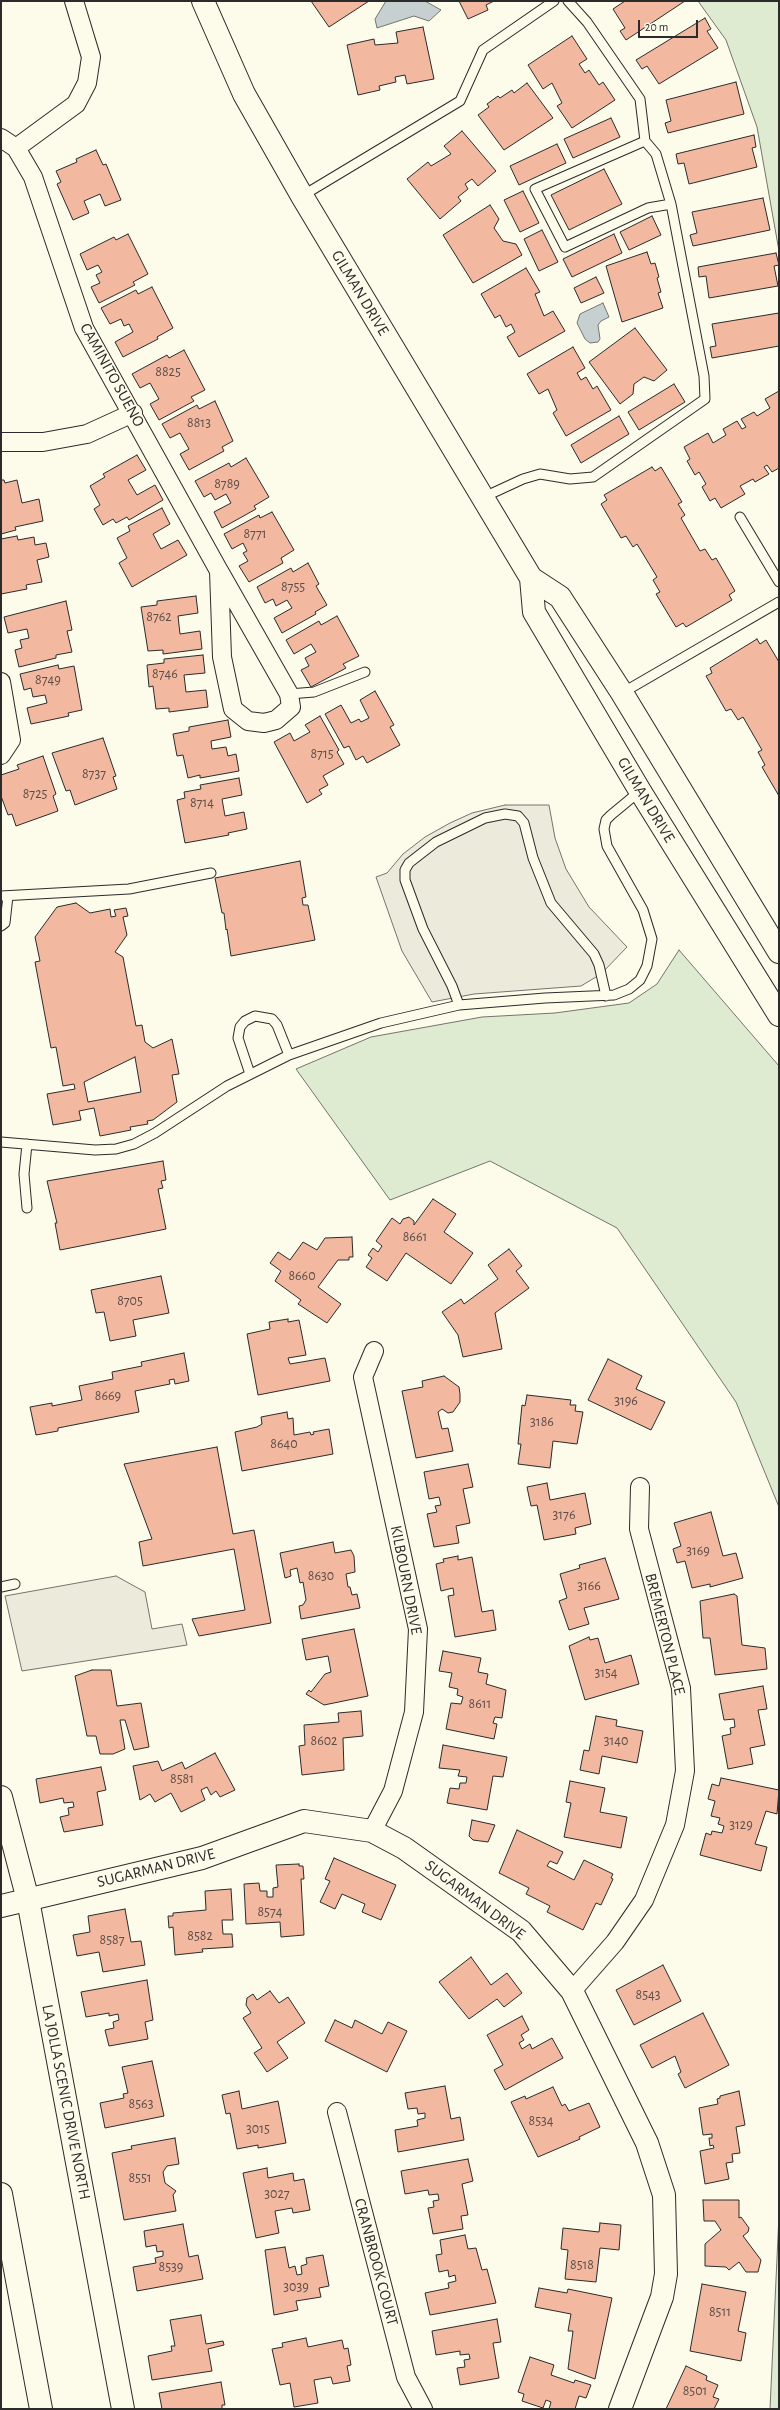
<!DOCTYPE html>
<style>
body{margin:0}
#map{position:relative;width:780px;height:2410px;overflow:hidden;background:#fdfbea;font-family:"Alegreya Sans",sans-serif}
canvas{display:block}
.frame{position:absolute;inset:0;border:2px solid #2b2b2b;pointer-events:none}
.scale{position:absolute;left:638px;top:20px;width:60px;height:18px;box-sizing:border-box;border:2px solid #2b2b2b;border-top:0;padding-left:5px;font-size:12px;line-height:14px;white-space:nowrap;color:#2b2b2b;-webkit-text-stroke:3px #fdfbea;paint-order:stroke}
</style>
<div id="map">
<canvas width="780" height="2410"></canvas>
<div class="frame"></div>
<div class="scale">20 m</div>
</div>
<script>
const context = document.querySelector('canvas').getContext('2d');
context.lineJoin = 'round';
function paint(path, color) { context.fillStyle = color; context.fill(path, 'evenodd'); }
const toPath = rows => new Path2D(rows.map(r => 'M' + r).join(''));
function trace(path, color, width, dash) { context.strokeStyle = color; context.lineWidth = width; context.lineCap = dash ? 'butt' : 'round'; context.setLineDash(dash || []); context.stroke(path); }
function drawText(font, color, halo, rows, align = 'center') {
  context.font = font + ' "Alegreya Sans",sans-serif'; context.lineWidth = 3; context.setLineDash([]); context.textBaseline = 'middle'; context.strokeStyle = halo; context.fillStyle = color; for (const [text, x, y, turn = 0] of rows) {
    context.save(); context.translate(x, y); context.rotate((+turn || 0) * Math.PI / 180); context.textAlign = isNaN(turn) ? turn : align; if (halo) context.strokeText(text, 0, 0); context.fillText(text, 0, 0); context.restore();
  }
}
const green = toPath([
 [698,1,779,1,779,251,757,127,726,40,698,1],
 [679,950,779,1066,779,1507,736,1402,617,1228,490,1161,390,1200,296,1069,371,1037,482,1017,555,1013,629,1003,657,984,679,950],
 [779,2215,779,2409,770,2409,779,2215]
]);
const parking = toPath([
 [505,805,549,805,555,838,566,869,589,907,627,947,601,974,581,986,474,994,432,1002,402,951,376,877,387,873,403,854,425,837,450,823,472,813,505,805],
 [116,1576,145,1592,152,1629,182,1624,187,1645,22,1671,5,1596,116,1576]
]);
const water = toPath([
 [386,1,425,1,441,10,429,21,414,16,377,28,375,19,386,1],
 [603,303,609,317,601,321,598,325,600,339,598,342,590,343,585,339,577,323,580,314,603,303]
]);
const building = toPath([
 [311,1,369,1,329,27,311,1],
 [459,1,494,1,486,5,488,10,468,19,459,1],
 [625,1,685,1,626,40,620,31,625,28,613,9,625,1],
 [705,18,711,29,707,31,718,48,659,84,647,66,642,69,636,60,705,18],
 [423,27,434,79,407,84,405,75,395,77,396,82,379,86,380,90,358,95,347,45,374,39,375,45,398,43,396,32,423,27],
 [572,36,587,59,579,64,585,73,589,70,599,85,603,82,615,100,572,128,557,106,562,103,552,83,543,89,528,65,572,36],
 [736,82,744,114,668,133,665,123,671,121,666,100,736,82],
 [527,83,553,118,504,150,478,115,489,107,487,104,498,96,500,98,512,90,514,93,527,83],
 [611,118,620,137,573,158,564,139,611,118],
 [462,131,496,171,478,186,472,179,465,184,468,189,458,197,461,201,440,219,407,179,428,162,431,166,451,154,444,146,462,131],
 [754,135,756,147,752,148,757,167,689,184,684,163,678,164,676,154,754,135],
 [557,144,566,163,519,185,510,166,557,144],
 [96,150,103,165,106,164,121,200,105,206,100,194,84,201,89,213,73,220,57,184,61,182,56,171,77,162,76,159,96,150],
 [604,169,622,204,569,230,551,195,604,169],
 [523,191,539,223,520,232,504,200,523,191],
 [763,198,770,230,693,246,690,235,697,233,692,212,763,198],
 [490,205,499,219,494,228,503,241,516,244,522,255,473,283,443,235,490,205],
 [652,216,661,235,629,250,620,232,652,216],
 [542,230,558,262,539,271,524,239,542,230],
 [128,234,148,274,133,282,135,285,99,303,91,287,100,283,96,275,102,272,98,265,87,270,80,254,114,237,116,240,128,234],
 [614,234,622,253,572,277,563,259,614,234],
 [647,252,651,264,655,263,659,277,657,278,661,292,658,293,663,308,622,322,606,266,647,252],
 [776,253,779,265,774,266,778,286,709,298,706,276,699,277,698,267,776,253],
 [526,268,540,292,535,294,544,316,553,311,565,331,519,357,507,337,515,332,511,324,506,327,500,315,495,318,481,294,526,268],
 [596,277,604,293,581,303,574,288,596,277],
 [152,287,173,328,157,337,158,339,123,357,115,342,133,332,129,324,124,326,121,319,110,324,101,308,136,290,138,294,152,287],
 [779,313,779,346,712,358,710,347,716,346,712,324,779,313],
 [635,328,667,370,654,381,644,377,634,384,633,394,620,404,589,362,635,328],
 [573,347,585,368,577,373,581,380,586,377,593,389,597,386,611,410,566,436,553,413,557,410,548,389,539,394,527,374,573,347],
 [184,350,205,390,191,397,194,401,159,420,150,404,159,399,150,383,140,388,132,374,167,355,169,358,184,350],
 [674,384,685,402,639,430,628,412,674,384],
 [779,391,779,468,772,472,767,465,764,467,769,474,755,482,753,479,740,486,745,494,721,508,715,498,710,501,702,487,706,484,699,472,695,475,687,461,690,459,684,447,708,433,713,443,726,435,723,429,737,421,742,429,746,427,741,419,754,412,757,416,770,408,765,399,779,391],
 [215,401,233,441,222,447,224,451,189,470,180,454,189,449,180,433,170,438,162,424,197,405,199,409,215,401],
 [619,416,629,434,581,463,571,445,619,416],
 [137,455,146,470,128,480,137,495,155,485,163,500,129,520,127,517,116,523,113,519,103,525,94,509,100,505,90,486,105,477,103,474,137,455],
 [246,458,269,497,254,506,256,509,222,528,214,512,231,503,226,494,215,500,211,493,204,497,195,481,229,463,231,467,246,458],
 [652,467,655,471,661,467,682,502,678,504,685,515,681,518,700,551,705,549,712,560,716,558,735,591,729,595,732,600,686,627,683,623,676,627,656,594,660,592,653,580,657,577,637,544,633,547,626,536,621,538,601,504,607,500,604,495,652,467],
 [1,480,4,480,5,483,17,480,22,503,39,499,43,521,15,527,16,530,1,534,1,480],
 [162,508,170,524,153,534,161,549,178,540,187,555,132,587,119,563,127,558,117,538,130,531,128,526,162,508],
 [272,512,294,550,281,558,283,563,249,582,239,566,248,561,243,553,247,551,243,543,232,549,224,534,259,515,260,518,272,512],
 [17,536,18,540,34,537,35,545,46,543,49,557,37,560,42,582,26,585,27,589,1,594,1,539,17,536],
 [308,563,319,584,316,586,327,605,315,612,316,614,282,633,274,618,292,608,287,600,276,606,273,599,265,603,257,587,291,568,293,572,308,563],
 [196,596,198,613,178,616,180,634,200,631,202,649,163,654,163,650,148,651,141,607,157,605,157,601,196,596],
 [66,601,72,630,67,631,72,652,56,655,56,658,19,667,15,650,22,648,20,640,29,638,27,629,8,633,4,617,66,601],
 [337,616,359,656,343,664,346,668,311,687,301,670,309,666,305,658,316,652,311,644,294,654,286,640,319,621,321,625,337,616],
 [757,639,760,644,766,640,779,662,779,796,762,767,765,765,758,752,762,750,743,717,738,720,731,709,726,711,706,676,712,673,710,668,757,639],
 [203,655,205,673,184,675,186,692,206,690,208,707,169,712,169,708,156,709,153,686,149,687,147,665,164,663,164,659,203,655],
 [58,665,59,669,74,666,82,710,68,713,69,716,31,724,27,708,47,703,45,695,33,697,31,688,24,690,20,674,58,665],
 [375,691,394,725,390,727,400,745,367,763,363,756,356,760,349,746,344,748,325,714,341,705,351,723,359,719,361,722,369,718,360,700,375,691],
 [320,716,339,750,337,752,344,764,323,776,328,785,319,790,322,794,307,803,274,742,290,733,294,741,310,732,305,725,320,716],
 [228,720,231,737,211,741,212,749,226,747,228,756,236,754,239,771,200,778,200,775,188,778,183,755,177,756,173,734,189,731,189,727,228,720],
 [103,738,116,776,113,777,117,789,75,805,70,790,66,791,52,753,103,738],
 [43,756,56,794,53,796,58,811,16,826,12,814,8,815,1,796,1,775,19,769,17,765,43,756],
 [239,778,242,795,222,799,225,816,244,812,247,829,228,833,229,835,185,843,177,800,185,798,184,792,201,789,200,785,239,778],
 [300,861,306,897,302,898,303,905,308,905,315,940,231,956,227,929,226,930,224,913,222,913,215,878,300,861],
 [76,903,90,913,110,909,111,917,116,916,114,910,126,908,128,916,123,917,127,935,115,952,123,957,136,1026,142,1025,145,1042,153,1048,172,1039,179,1074,172,1075,177,1102,153,1120,147,1121,148,1124,130,1127,131,1130,100,1136,94,1108,79,1111,81,1120,53,1125,47,1094,75,1089,74,1084,63,1086,56,1047,51,1048,35,962,40,961,35,937,57,907,76,903],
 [135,1057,141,1092,88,1102,84,1082,135,1057],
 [163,1161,166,1180,161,1181,163,1188,158,1189,166,1229,60,1250,55,1223,57,1223,47,1181,163,1161],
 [433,1199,456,1214,444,1232,473,1253,451,1284,406,1253,387,1281,366,1267,372,1258,368,1255,373,1248,378,1252,382,1246,376,1241,392,1218,400,1224,403,1219,409,1217,414,1221,414,1225,433,1199],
 [352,1237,353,1257,349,1257,349,1260,338,1260,318,1287,341,1304,327,1323,298,1304,301,1300,275,1281,281,1271,270,1263,278,1252,290,1260,303,1242,317,1250,325,1238,352,1237],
 [509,1249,522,1266,516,1271,529,1288,495,1313,502,1349,463,1357,458,1335,442,1312,461,1299,464,1304,498,1279,488,1265,509,1249],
 [161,1276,169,1313,133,1320,136,1336,110,1341,104,1312,96,1313,91,1290,161,1276],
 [288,1319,288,1322,299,1320,306,1355,288,1358,290,1364,325,1358,330,1381,258,1395,247,1334,270,1329,269,1322,288,1319],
 [184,1353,189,1381,175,1384,174,1379,169,1380,170,1384,135,1391,139,1412,58,1428,58,1431,36,1435,30,1407,52,1403,52,1406,82,1400,79,1386,113,1379,112,1372,142,1366,141,1362,184,1353],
 [608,1359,642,1376,636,1389,665,1402,651,1430,588,1400,608,1359],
 [444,1376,459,1387,460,1394,460,1402,453,1412,448,1413,442,1409,438,1412,442,1429,448,1428,453,1451,416,1458,402,1391,423,1387,422,1381,444,1376],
 [527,1395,571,1400,570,1405,576,1405,575,1411,583,1412,577,1444,553,1441,550,1468,518,1464,521,1444,518,1444,522,1405,525,1406,527,1395],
 [287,1412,288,1419,293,1418,294,1435,310,1432,311,1435,314,1434,313,1432,329,1429,333,1454,242,1471,235,1432,257,1427,262,1424,261,1417,287,1412],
 [217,1447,233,1534,254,1530,271,1623,199,1636,192,1619,245,1610,234,1549,143,1566,139,1542,152,1539,124,1464,217,1447],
 [468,1464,473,1487,463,1489,470,1523,456,1526,459,1543,434,1547,427,1514,437,1512,435,1506,441,1505,439,1497,429,1499,424,1472,468,1464],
 [547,1483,550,1500,585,1493,591,1524,575,1528,576,1534,544,1540,537,1505,531,1506,527,1487,547,1483],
 [711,1512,723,1556,736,1553,743,1578,710,1587,710,1584,692,1588,685,1561,677,1563,673,1549,681,1546,674,1523,711,1512],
 [333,1542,335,1553,351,1550,354,1556,355,1572,346,1574,348,1587,350,1587,352,1595,357,1594,360,1608,301,1619,299,1606,303,1605,306,1600,303,1582,300,1583,297,1568,290,1570,291,1576,285,1578,280,1553,333,1542],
 [458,1556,458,1560,472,1557,482,1612,493,1610,496,1630,455,1637,448,1596,454,1595,453,1588,441,1591,436,1564,444,1562,443,1559,458,1556],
 [605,1558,619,1599,584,1608,589,1624,569,1630,559,1601,567,1598,560,1574,580,1568,579,1565,605,1558],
 [734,1594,737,1596,742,1645,765,1648,767,1669,715,1675,710,1638,703,1638,700,1601,734,1594],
 [354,1629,368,1696,324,1705,306,1694,309,1690,311,1692,325,1674,331,1672,328,1656,306,1660,302,1639,354,1629],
 [589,1637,590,1640,598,1638,605,1663,631,1655,639,1684,585,1700,569,1646,589,1637],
 [443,1651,481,1658,478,1672,488,1674,486,1684,506,1690,502,1718,495,1717,493,1723,497,1724,494,1739,446,1729,451,1703,461,1704,463,1697,457,1695,458,1689,449,1687,452,1673,439,1671,443,1651],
 [92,1670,111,1670,117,1706,141,1703,149,1747,134,1750,125,1720,120,1720,125,1749,113,1754,100,1754,96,1736,87,1736,75,1676,92,1670],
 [763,1686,767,1709,758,1710,765,1745,750,1748,753,1764,728,1769,722,1736,731,1734,730,1728,735,1727,734,1719,724,1720,719,1694,763,1686],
 [361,1711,363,1736,343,1738,344,1770,302,1775,299,1746,305,1745,304,1725,339,1722,338,1713,361,1711],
 [596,1716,617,1720,616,1726,643,1731,637,1763,602,1756,599,1774,580,1770,584,1750,589,1751,596,1716],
 [443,1745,507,1757,503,1777,493,1776,487,1810,447,1803,450,1788,459,1789,460,1783,466,1783,467,1777,458,1776,460,1770,439,1768,443,1745],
 [215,1753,235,1790,220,1797,216,1791,211,1795,207,1787,201,1790,205,1800,181,1812,171,1793,155,1802,150,1794,140,1800,133,1766,158,1761,162,1771,182,1762,185,1769,215,1753],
 [101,1767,106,1790,97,1792,103,1825,64,1832,60,1817,69,1815,68,1808,74,1807,73,1802,64,1803,63,1798,40,1803,36,1779,101,1767],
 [721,1778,779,1790,777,1814,766,1811,755,1844,767,1847,761,1871,700,1855,706,1833,711,1835,712,1831,722,1833,724,1826,718,1824,720,1818,711,1816,715,1801,708,1799,712,1784,719,1786,721,1778],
 [570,1781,605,1788,600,1812,627,1817,621,1848,564,1837,571,1803,566,1802,570,1781],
 [472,1820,495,1825,488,1842,473,1840,469,1836,472,1820],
 [517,1830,563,1852,557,1864,550,1861,547,1866,574,1880,584,1860,613,1874,611,1878,613,1879,601,1905,596,1903,583,1930,547,1912,550,1906,526,1894,529,1888,499,1873,517,1830],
 [334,1858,396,1885,381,1920,362,1912,365,1904,342,1894,335,1909,320,1902,330,1881,325,1879,334,1858],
 [299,1864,299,1866,303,1866,304,1879,301,1879,304,1935,281,1937,280,1922,246,1924,244,1884,259,1883,260,1891,267,1891,267,1897,273,1897,273,1888,278,1887,276,1865,299,1864],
 [231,1889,233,1920,222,1920,223,1934,232,1934,233,1947,202,1949,203,1952,175,1955,173,1927,169,1928,168,1916,173,1916,173,1913,206,1910,205,1891,231,1889],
 [125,1909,131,1942,141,1941,145,1965,103,1972,99,1952,77,1956,73,1935,90,1932,88,1916,125,1909],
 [471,1957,491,1985,507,1973,522,1993,504,2007,497,1999,469,2019,439,1982,471,1957],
 [663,1965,681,2001,634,2025,616,1990,663,1965],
 [147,1980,153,2020,145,2022,148,2039,109,2046,105,2030,114,2028,113,2022,119,2020,118,2014,109,2016,109,2013,86,2017,81,1992,147,1980],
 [270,1991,279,2003,288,1997,305,2023,277,2042,288,2058,267,2072,254,2053,262,2048,243,2018,251,2013,246,2005,247,1998,253,1994,257,2000,270,1991],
 [703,2013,729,2065,685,2088,678,2074,681,2072,675,2056,652,2068,640,2045,703,2013],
 [522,2016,529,2030,521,2035,524,2040,519,2043,522,2049,530,2044,532,2049,552,2038,563,2058,505,2090,494,2070,503,2065,487,2035,522,2016],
 [335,2020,352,2028,355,2020,382,2034,388,2022,407,2031,387,2072,325,2041,335,2020],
 [152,2061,164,2116,105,2128,100,2103,124,2098,123,2094,128,2093,122,2067,152,2061],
 [445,2086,451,2119,460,2117,464,2140,398,2152,395,2130,418,2126,417,2120,425,2118,425,2113,418,2114,417,2108,408,2109,405,2093,445,2086],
 [553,2087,562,2106,565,2104,569,2111,589,2103,600,2127,579,2137,580,2139,538,2157,511,2102,525,2096,526,2099,553,2087],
 [239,2091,242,2109,278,2101,286,2143,258,2148,258,2145,237,2149,230,2113,226,2114,222,2095,239,2091],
 [739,2091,745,2125,736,2127,740,2153,732,2154,733,2162,726,2163,729,2179,705,2184,700,2151,714,2148,713,2145,710,2146,709,2138,712,2138,712,2134,703,2135,699,2108,718,2104,717,2099,720,2098,720,2096,739,2091],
 [175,2138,179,2164,167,2166,163,2172,165,2183,176,2191,173,2195,176,2211,124,2220,112,2153,132,2149,131,2146,175,2138],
 [468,2159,473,2181,462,2184,468,2215,461,2216,463,2229,433,2234,428,2208,434,2207,433,2201,439,2200,438,2194,429,2195,428,2190,405,2194,401,2171,468,2159],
 [267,2168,268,2178,293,2173,294,2181,304,2179,310,2210,293,2213,292,2208,275,2211,279,2233,256,2238,243,2173,267,2168],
 [703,2200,739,2200,739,2218,741,2217,749,2228,748,2232,743,2236,761,2260,758,2272,746,2272,739,2262,729,2270,726,2267,705,2266,705,2244,721,2230,715,2221,704,2221,703,2200],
 [600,2223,621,2225,619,2250,600,2248,596,2282,565,2279,568,2250,561,2249,563,2228,599,2232,600,2223],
 [183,2224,189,2257,198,2255,203,2279,137,2291,133,2267,156,2263,155,2258,163,2256,163,2251,157,2252,156,2245,146,2247,144,2231,183,2224],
 [465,2235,468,2249,476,2248,482,2270,487,2269,496,2303,430,2315,425,2293,449,2288,448,2283,456,2281,455,2275,449,2277,448,2270,439,2272,436,2255,442,2254,440,2240,465,2235],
 [285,2247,289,2268,295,2266,297,2275,302,2274,301,2266,307,2264,306,2258,323,2255,329,2286,319,2288,321,2297,296,2301,298,2310,274,2315,265,2250,285,2247],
 [702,2284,746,2292,738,2331,746,2333,741,2361,690,2351,702,2284],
 [539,2288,567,2293,568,2289,612,2298,595,2379,568,2369,573,2331,568,2331,571,2314,535,2307,539,2288],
 [201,2315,206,2344,223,2341,224,2345,208,2349,212,2371,152,2380,148,2356,172,2351,171,2346,175,2346,170,2320,201,2315],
 [497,2319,501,2342,493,2343,499,2378,460,2385,457,2368,465,2367,464,2360,470,2359,469,2354,460,2355,460,2351,436,2355,432,2331,497,2319],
 [306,2338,308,2347,342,2340,344,2349,348,2348,351,2365,347,2366,350,2381,333,2384,331,2377,314,2380,318,2403,294,2407,290,2383,280,2385,272,2349,283,2347,282,2343,306,2338],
 [530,2357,554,2365,551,2375,574,2383,575,2380,591,2385,586,2398,579,2396,575,2409,549,2409,551,2402,546,2400,543,2408,522,2401,524,2394,518,2392,530,2357],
 [686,2366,707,2376,706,2380,718,2385,713,2397,719,2399,714,2409,666,2409,686,2366],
 [221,2382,225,2405,222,2405,222,2409,162,2409,159,2393,221,2382]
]);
const service = toPath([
 [645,141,535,189,565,247,648,208,671,204],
 [302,196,460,101,483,50,554,1],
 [484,497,523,479,540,474,570,479,593,477,705,399,704,376,671,204,656,154,645,141,640,99,587,22,568,1],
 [740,517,779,582],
 [622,693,779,602],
 [289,694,314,692,365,672],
 [1,896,129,889,211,873],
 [1,926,5,923,8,896],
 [459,1005,452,986,423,929,405,880,405,870,409,863,436,842,485,818,505,814,518,816,524,823,533,858,551,903,594,954,599,965,606,996],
 [250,1074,238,1038,240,1027,245,1021,255,1016,272,1019,277,1025,289,1055],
 [1,1142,95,1150,116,1149,134,1144,155,1133,227,1086,289,1055,381,1023,459,1005,545,998,614,995,629,989,640,980,647,966,652,939,643,910,607,846,604,829,606,820,611,815,640,791],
 [27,1144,24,1174,27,1208],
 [1,1587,15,1584]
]);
const minor = toPath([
 [1,138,16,148,33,177,84,328,219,571],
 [16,148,76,104,87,83,91,57,74,1],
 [1,442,43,442,87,434,133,413],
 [219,571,289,694,291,707,276,720,264,723,248,721,233,709,222,657,219,571],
 [1,682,11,740,1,755],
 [372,1831,393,1791,414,1712,418,1629,363,1377,374,1351],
 [572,1991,615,1942,644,1900,675,1825,685,1771,681,1688,639,1529,640,1487],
 [337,2112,406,2377,423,2409]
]);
const tertiary = toPath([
 [1,1906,202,1858,304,1821,372,1831,404,1848,521,1931,572,1991,647,2143,664,2195,666,2274,662,2297,620,2409]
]);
const secondary = toPath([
 [203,1,244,94,302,196,531,578,534,612,640,791,779,1015],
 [531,578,560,597,622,693,779,952],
 [1,1797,28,1900,123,2409],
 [1,2194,41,2409]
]);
const numberNames = [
 ["8825",168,372],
 ["8813",199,423],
 ["8789",227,484],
 ["8771",255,534],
 ["8755",293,587],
 ["8762",159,617],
 ["8746",165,674],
 ["8749",48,680],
 ["8715",322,754],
 ["8737",94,774],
 ["8725",35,794],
 ["8714",202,803],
 ["8661",415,1237],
 ["8660",302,1276],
 ["8705",130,1301],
 ["8669",108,1396],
 ["3196",626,1401],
 ["3186",542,1422],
 ["8640",284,1444],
 ["3176",564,1515],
 ["3169",698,1551],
 ["8630",321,1576],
 ["3166",589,1586],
 ["3154",606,1673],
 ["8611",480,1704],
 ["8602",324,1741],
 ["3140",616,1741],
 ["8581",182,1779],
 ["3129",741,1825],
 ["8574",270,1912],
 ["8582",200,1936],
 ["8587",112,1940],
 ["8543",648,1995],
 ["8563",141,2104],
 ["8534",541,2121],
 ["3015",258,2129],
 ["8551",140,2178],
 ["3027",277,2194],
 ["8518",582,2265],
 ["8539",171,2267],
 ["3039",296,2287],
 ["8511",720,2312],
 ["8501",695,2391]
];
const streetNames = [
 ["GILMAN DRIVE",360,293,59],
 ["CAMINITO SUENO",112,375,61],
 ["GILMAN DRIVE",646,800,59],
 ["KILBOURN DRIVE",406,1580,79],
 ["BREMERTON PLACE",665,1634,76],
 ["SUGARMAN DRIVE",156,1868,-14],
 ["SUGARMAN DRIVE",475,1900,37],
 ["LA JOLLA SCENIC DRIVE NORTH",66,2102,79],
 ["CRANBROOK COURT",376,2262,75]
];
paint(green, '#deebd1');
trace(green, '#74746e', 1);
paint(parking, '#eceadb');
trace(parking, '#74746e', 1);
paint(water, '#c7d0d0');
trace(water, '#74746e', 1);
paint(building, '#f2b8a0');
trace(building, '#2b2b2b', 1);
trace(service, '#2b2b2b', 11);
trace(minor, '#2b2b2b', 20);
trace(tertiary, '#2b2b2b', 24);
trace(secondary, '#2b2b2b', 24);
trace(service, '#fdfbea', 9);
trace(minor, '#fdfbea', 18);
trace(tertiary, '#fdfbea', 22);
trace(secondary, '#fdfbea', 22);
drawText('14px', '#5d4e48', null, numberNames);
drawText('16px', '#2b2b2b', '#fdfbea', streetNames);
</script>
